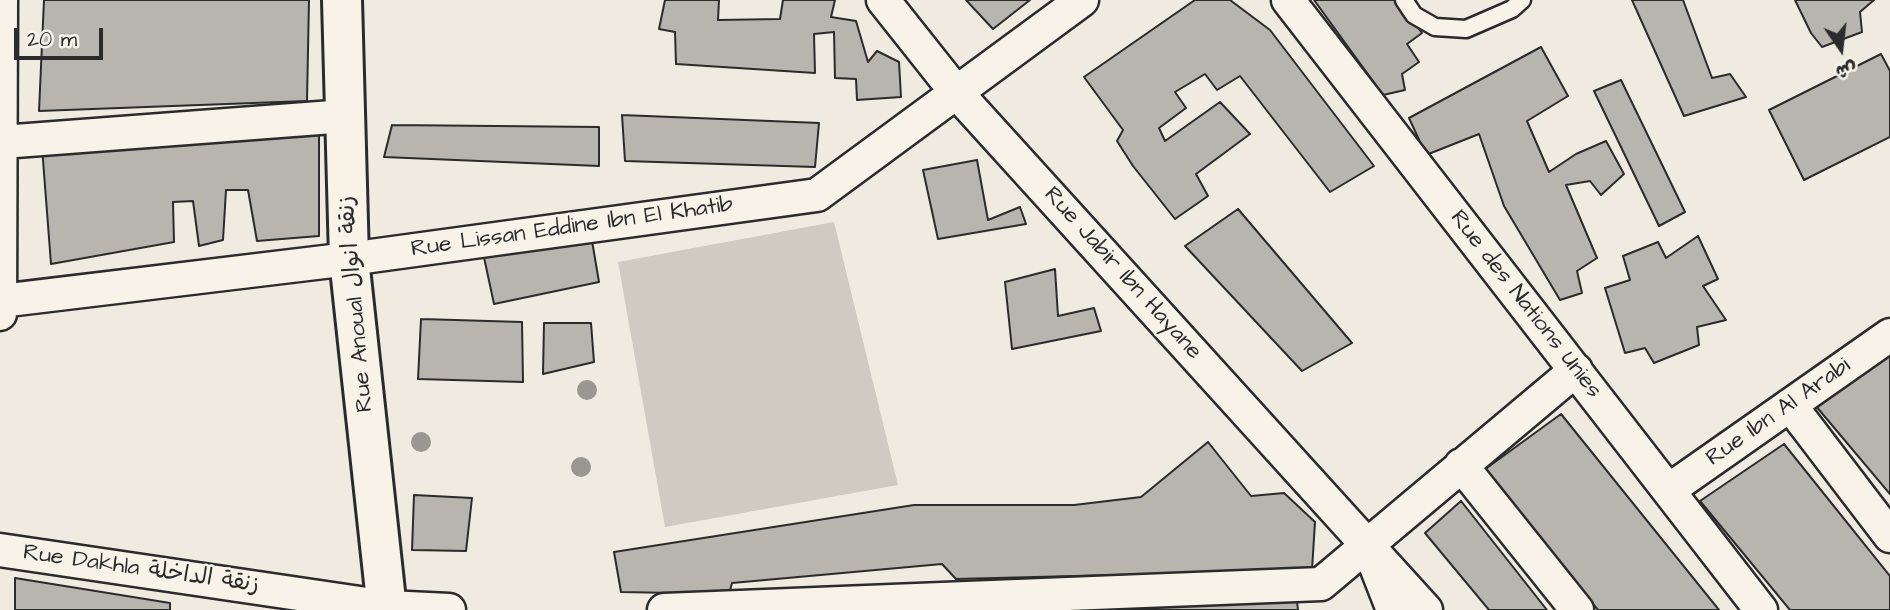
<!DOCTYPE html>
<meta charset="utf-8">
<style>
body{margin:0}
#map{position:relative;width:1890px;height:610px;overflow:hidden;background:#efebe0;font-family:"Architects Daughter","Playpen Sans Arabic",sans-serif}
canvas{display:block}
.north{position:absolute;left:1806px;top:14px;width:70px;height:70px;-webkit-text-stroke:5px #f7f3e8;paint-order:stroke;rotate:166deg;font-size:19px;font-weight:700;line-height:28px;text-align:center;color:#2b2b2b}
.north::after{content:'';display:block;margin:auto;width:24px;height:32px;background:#2b2b2b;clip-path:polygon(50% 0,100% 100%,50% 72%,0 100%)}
.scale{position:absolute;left:14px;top:28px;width:89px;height:32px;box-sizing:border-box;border:4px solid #2b2b2b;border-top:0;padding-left:9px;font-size:21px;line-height:24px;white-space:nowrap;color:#2b2b2b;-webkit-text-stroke:5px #f7f3e8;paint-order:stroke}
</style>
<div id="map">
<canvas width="1890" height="610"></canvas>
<div class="north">ش</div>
<div class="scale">20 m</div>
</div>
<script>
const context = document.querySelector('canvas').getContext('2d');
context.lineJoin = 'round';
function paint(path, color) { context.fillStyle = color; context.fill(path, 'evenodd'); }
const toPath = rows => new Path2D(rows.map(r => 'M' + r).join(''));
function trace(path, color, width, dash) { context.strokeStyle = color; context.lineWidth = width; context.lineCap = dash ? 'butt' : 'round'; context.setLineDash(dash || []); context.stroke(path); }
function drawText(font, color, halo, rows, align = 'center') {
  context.font = font + ' "Architects Daughter","Playpen Sans Arabic",sans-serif'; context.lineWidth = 5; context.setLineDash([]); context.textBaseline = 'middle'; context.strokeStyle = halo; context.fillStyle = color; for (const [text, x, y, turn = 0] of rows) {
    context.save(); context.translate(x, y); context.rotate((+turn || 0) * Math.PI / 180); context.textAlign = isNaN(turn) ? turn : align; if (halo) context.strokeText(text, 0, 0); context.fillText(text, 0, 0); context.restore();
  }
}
const green = toPath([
 [834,222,898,485,665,527,618,262]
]);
const building = toPath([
 [44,0,309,0,307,101,39,111,44,0],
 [665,0,719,0,718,20,780,19,783,0,835,0,831,17,856,21,868,62,877,51,899,62,901,97,857,100,856,79,835,78,834,32,814,34,815,73,676,64,675,32,659,29,665,0],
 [966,0,1030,0,993,29,966,0],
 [1195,0,1230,0,1270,30,1374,166,1330,192,1240,76,1217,90,1205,74,1175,92,1186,108,1159,128,1165,141,1220,102,1250,134,1196,174,1208,196,1175,219,1133,166,1117,141,1123,130,1084,77,1195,0],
 [1314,0,1397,0,1422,33,1407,44,1419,62,1402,74,1405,90,1383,95,1314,0],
 [1632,0,1683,0,1712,78,1730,74,1746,97,1684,116,1632,0],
 [1795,0,1874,0,1860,12,1862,32,1822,47,1811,33,1795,0],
 [1541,47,1568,96,1527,121,1549,172,1576,154,1606,141,1624,174,1601,195,1590,181,1566,185,1597,258,1577,271,1582,293,1560,300,1504,206,1479,134,1426,155,1409,118,1541,47],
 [1881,54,1890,71,1890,137,1804,180,1769,110,1881,54],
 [1621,80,1685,212,1659,226,1594,91,1621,80],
 [622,115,819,123,815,167,625,161,622,115],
 [392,125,599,127,599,166,384,157,392,125],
 [319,131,319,236,257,241,248,190,226,190,223,240,199,246,193,201,173,202,174,242,51,264,42,147,319,131],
 [977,160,988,220,1020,207,1026,224,938,239,923,170,977,160],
 [1238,209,1352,343,1302,371,1185,246,1238,209],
 [590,229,599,282,494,304,482,248,590,229],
 [1698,236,1718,279,1703,286,1726,320,1697,327,1699,345,1654,363,1645,348,1625,353,1605,288,1630,280,1623,256,1658,242,1666,258,1698,236],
 [1055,269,1058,316,1094,308,1101,331,1012,349,1005,282,1055,269],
 [421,319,522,322,523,382,418,379,421,319],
 [544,323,591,323,594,362,543,374,544,323],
 [1890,354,1890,494,1815,405,1890,354],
 [1561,414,1719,610,1598,610,1484,470,1561,414],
 [1208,442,1251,496,1284,493,1315,522,1312,570,956,579,942,564,732,583,729,594,621,592,614,552,914,505,1074,505,1141,497,1208,442],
 [1784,444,1890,576,1890,610,1790,610,1700,501,1784,444],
 [414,495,472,498,466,551,412,550,414,495],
 [1461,501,1547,610,1489,610,1425,533,1461,501],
 [15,578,170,603,170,610,15,610,15,578],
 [1297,601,1298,610,982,610,1297,601]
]);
const service = toPath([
 [1404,0,1414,15,1435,27,1466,29,1512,9,1522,0]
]);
const minor = toPath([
 [883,0,956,92,1426,610],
 [1288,0,1761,610],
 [2,142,346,116],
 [0,301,349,259,817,195,1082,0],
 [0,314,1,0],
 [1790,405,1890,536],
 [1461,465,1577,610],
 [1669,490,1890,335],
 [0,550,387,607,449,610],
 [1375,564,1393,610],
 [664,610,1321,584,1576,370]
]);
const tertiary = toPath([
 [342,0,349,259,387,610]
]);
const trees = [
 [587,390],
 [421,442],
 [581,467]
];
const streetNames = [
 ["Rue Lissan Eddine Ibn El Khatib",572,228,-8],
 ["Rue Jabir Ibn Hayane",1122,274,48],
 ["Rue Anoual زنقة انوال",357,304,-95],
 ["Rue des Nations Unies",1525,305,52],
 ["Rue Ibn Al Arabi",1779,413,-35],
 ["Rue Dakhla زنقة الداخلة",141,570,8]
];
paint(green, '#cfcbc2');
paint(building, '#b8b5ae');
trace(building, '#2b2b2b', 2);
trace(service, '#2b2b2b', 21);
trace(minor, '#2b2b2b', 37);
trace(tertiary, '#2b2b2b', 44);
trace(service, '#f7f3e8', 16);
trace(minor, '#f7f3e8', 32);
trace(tertiary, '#f7f3e8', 38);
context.fillStyle = '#9a9791';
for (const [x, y] of trees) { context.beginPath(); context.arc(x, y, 10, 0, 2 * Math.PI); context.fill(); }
drawText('23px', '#2b2b2b', '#f7f3e8', streetNames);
</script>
